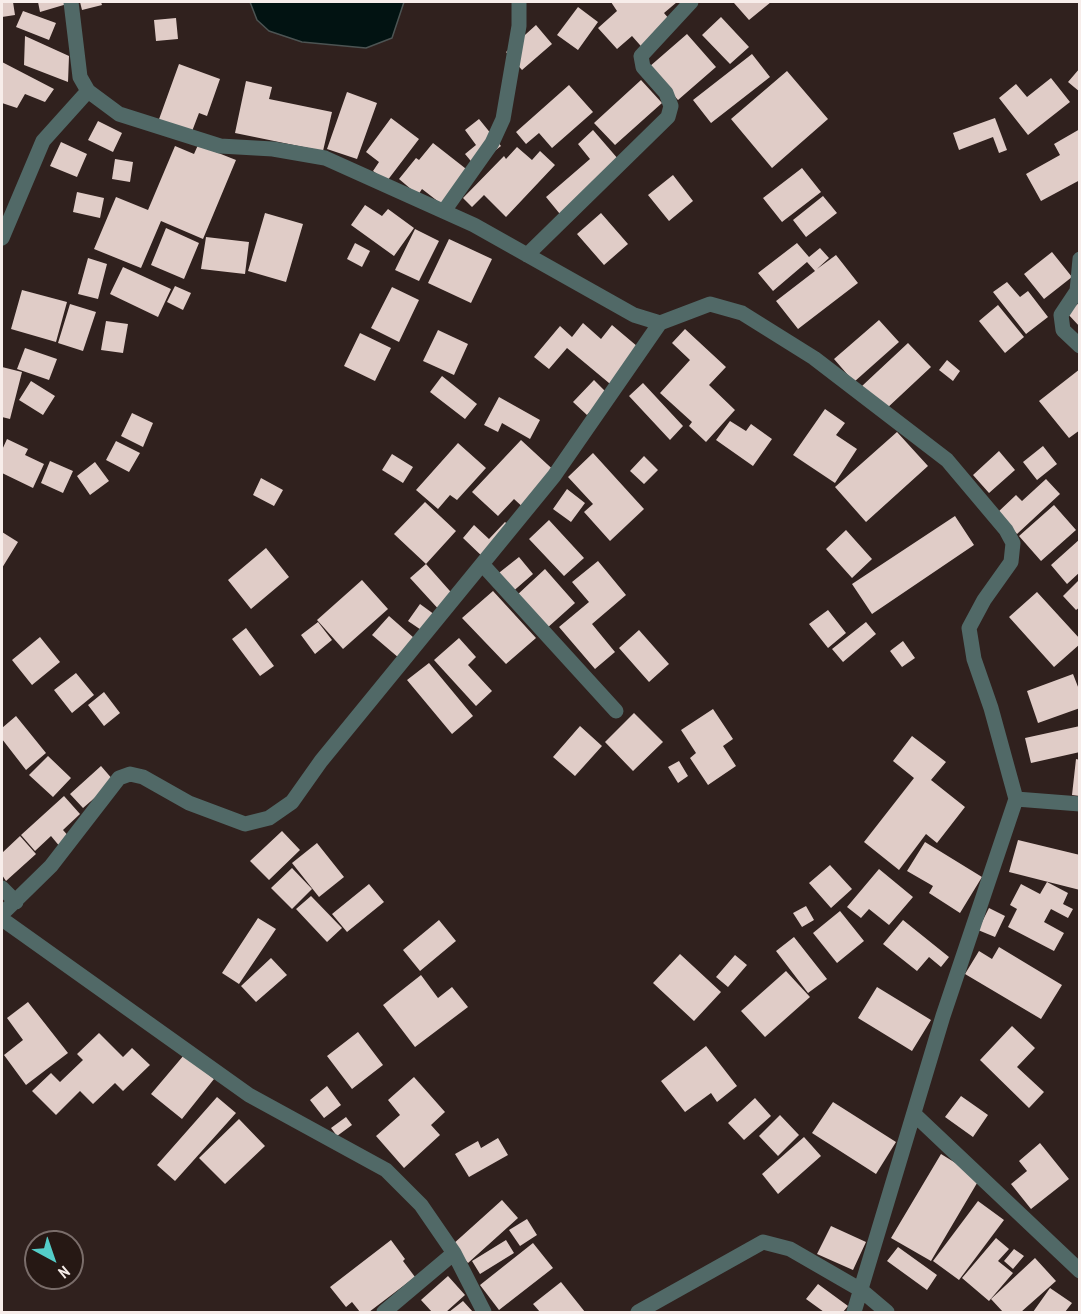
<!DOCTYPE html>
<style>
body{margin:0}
#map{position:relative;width:1081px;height:1314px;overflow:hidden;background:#30211e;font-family:"PT Sans Narrow",sans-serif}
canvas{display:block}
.frame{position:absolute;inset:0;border:3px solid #f7edea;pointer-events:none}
.north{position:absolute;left:24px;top:1230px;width:60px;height:60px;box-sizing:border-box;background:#261814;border:2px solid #7a6d6a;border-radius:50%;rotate:140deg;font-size:16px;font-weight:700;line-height:24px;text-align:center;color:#f7edea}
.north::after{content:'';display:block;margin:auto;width:21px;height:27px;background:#54cdc8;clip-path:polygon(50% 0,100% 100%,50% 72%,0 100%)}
</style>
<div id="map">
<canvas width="1081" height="1314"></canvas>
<div class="frame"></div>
<div class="north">N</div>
</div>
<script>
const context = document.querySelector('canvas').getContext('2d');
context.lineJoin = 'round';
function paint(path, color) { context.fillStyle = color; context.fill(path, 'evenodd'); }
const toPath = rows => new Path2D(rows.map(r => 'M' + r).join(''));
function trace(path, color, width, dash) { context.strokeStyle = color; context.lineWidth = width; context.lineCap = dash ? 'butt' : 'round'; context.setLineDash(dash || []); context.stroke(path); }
const water = toPath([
 [250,2,404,2,392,38,366,48,302,42,269,31,257,20,250,2]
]);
const building = toPath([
 [2,2,13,2,15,15,2,17],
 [38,2,66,2,67,4,40,12],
 [80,2,101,2,102,5,82,10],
 [611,2,677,2,664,13,676,27,647,53,632,36,617,49,598,28,617,11],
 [736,2,771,2,749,20,734,3],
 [578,7,598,22,578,50,557,35],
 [23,11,56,23,49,40,16,27],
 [721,17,749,47,730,64,702,35],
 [176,18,178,39,156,41,154,20],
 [536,25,552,44,522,70,506,52],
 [687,34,716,67,678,100,649,67],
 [25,36,69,56,68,82,24,65],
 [752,54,770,77,711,123,693,100],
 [2,62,54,89,45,102,25,94,17,108,2,103],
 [179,64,220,79,207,116,199,113,191,134,158,122],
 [1080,68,1080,92,1068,82],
 [787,71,828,119,772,168,731,119],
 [1051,78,1070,102,1028,135,999,98,1016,84,1027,97],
 [641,80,662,103,615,145,594,123],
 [246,81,272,87,269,99,332,112,323,151,235,133],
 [569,85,593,112,552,148,539,133,526,144,516,132],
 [347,92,377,103,357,159,327,149],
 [391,118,419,139,387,181,373,171,379,162,366,152],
 [995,118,1007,150,999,153,993,137,959,150,953,133],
 [479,119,501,146,475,166,465,154,476,145,465,130],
 [98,121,122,133,113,152,88,140],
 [1080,129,1080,180,1041,201,1026,174,1060,155,1054,144],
 [593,130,625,167,564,219,546,197,590,159,578,144],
 [61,142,87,154,77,177,50,166],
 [433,143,470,172,444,206,422,189,418,195,399,179,416,158,419,160],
 [198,145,236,160,203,239,161,221,141,268,94,249,116,197,148,210,175,146,194,154],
 [517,147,532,160,540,151,555,165,506,217,484,195,472,207,463,198,504,156,506,159],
 [115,159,133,162,130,182,112,179],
 [802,168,821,192,782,222,763,198],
 [673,175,693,201,669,221,648,195],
 [77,192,104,198,100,218,73,212],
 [823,196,837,213,806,237,793,220],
 [365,205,382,216,388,209,414,228,394,256,351,225],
 [265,213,303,224,286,282,248,271],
 [601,213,628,244,604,265,577,234],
 [166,228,199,243,184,279,151,265],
 [415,229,439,241,419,281,395,270],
 [206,237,249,242,245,274,201,269],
 [449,239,492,259,471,303,428,283],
 [355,243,370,251,362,267,347,259],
 [797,243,809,257,820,248,829,258,817,269,836,255,858,283,798,329,776,301,815,271,807,262,773,291,758,273],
 [1052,252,1072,277,1044,299,1024,274],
 [88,258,107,264,98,299,78,294],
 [123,267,171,289,158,317,110,294],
 [1007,282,1020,297,1028,291,1048,317,1026,334,993,292],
 [175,286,191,293,183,310,167,302],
 [392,287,419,300,399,342,371,328],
 [22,290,67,302,56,342,11,329],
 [1080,302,1080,327,1067,313],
 [70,304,96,312,83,351,58,343],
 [998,305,1024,337,1005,353,979,321],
 [879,320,899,342,854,382,834,359],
 [106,321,128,324,123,353,101,350],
 [583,323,601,339,612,325,644,352,615,388,567,348,549,369,534,357,560,326,572,337],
 [685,329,726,367,709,385,735,410,706,442,689,426,692,422,660,393,690,360,672,343],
 [438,330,468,344,454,375,423,361],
 [360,333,391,348,375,381,344,366],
 [908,343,931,367,885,410,862,386],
 [25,348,57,359,49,380,17,369],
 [947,360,960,371,953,381,939,370],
 [2,367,22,372,10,419,2,417],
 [1080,369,1080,430,1069,438,1039,401],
 [442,376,477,404,465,419,430,392],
 [594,380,607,393,587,415,573,402],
 [31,381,55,396,43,415,19,400],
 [643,383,683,426,670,440,629,396],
 [499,397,540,420,530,439,502,423,498,432,484,425],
 [825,409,845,423,836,435,857,449,835,483,793,455],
 [132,413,153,423,143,447,121,436],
 [730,421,746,431,751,424,772,439,753,466,716,440],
 [897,432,928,466,866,522,835,487],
 [7,439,28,449,25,455,44,464,33,488,2,473,2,450],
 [521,440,560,476,527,511,514,499,498,516,472,492],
 [116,441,140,453,129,472,106,460],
 [458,443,486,468,457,500,450,495,438,509,416,490],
 [1043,446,1057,464,1037,480,1023,462],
 [999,451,1015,470,989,493,973,475],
 [593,453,644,509,610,541,584,512,593,504,568,477],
 [392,454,413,467,403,483,382,470],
 [644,456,658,470,644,484,630,471],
 [50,461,73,471,63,493,41,483],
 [95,462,109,481,90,495,77,476],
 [261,478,283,490,274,506,253,495],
 [1046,479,1060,494,1017,534,997,513,1016,495,1022,501],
 [567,489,585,503,571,522,553,509],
 [425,502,456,531,426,564,394,534],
 [1054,505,1076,530,1041,561,1019,536],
 [955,516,974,545,872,614,852,584],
 [549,520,584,558,564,576,529,539],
 [505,522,513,529,486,560,463,538,474,525,489,539],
 [846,530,872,559,852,578,826,549],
 [2,532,18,542,2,568],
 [1080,539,1080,572,1067,584,1051,565],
 [266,548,289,577,251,609,228,580],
 [519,557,533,574,510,594,495,576],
 [598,561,626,595,592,624,615,652,595,669,559,627,589,602,572,582],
 [426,564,457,599,442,613,410,578],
 [545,569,575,603,546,629,516,596],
 [1080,579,1080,607,1076,610,1063,596],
 [362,580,388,609,343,649,317,620],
 [493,591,536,638,506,664,462,618],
 [1037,592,1080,639,1080,644,1054,667,1009,617],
 [420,604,442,620,430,636,408,621],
 [828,610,846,633,828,648,809,624],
 [389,616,422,645,406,664,372,635],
 [318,622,332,640,315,654,301,635],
 [866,622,876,634,843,662,832,649],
 [246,628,274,666,260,676,232,639],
 [639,630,669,664,649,682,619,648],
 [40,637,60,662,32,685,12,660],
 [459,638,476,657,468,665,492,691,476,706,434,660],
 [903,641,915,658,902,667,890,651],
 [429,663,473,716,452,734,407,680],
 [76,673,94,695,72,713,54,690],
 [1073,674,1080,692,1080,708,1038,723,1027,691],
 [104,692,120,713,104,726,88,705],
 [713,709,733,739,723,746,736,766,708,785,690,758,696,753,681,730],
 [634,713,663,742,633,771,605,742],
 [16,716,46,753,26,770,2,739,2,728],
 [580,726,602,746,575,776,553,757],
 [1080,726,1080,752,1031,763,1025,738],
 [912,736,946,762,931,780,965,807,937,843,926,834,899,870,864,842,914,778,893,761],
 [48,756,71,778,53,797,29,775],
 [1076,759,1080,760,1080,796,1072,795],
 [679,761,688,776,678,783,668,767],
 [101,766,114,781,83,808,70,794],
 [64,796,80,814,63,830,71,839,61,848,51,836,35,851,21,835],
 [282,831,300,850,269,880,250,861],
 [20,836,36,854,6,881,2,875,2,853],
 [1018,840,1080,855,1080,890,1009,872],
 [925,842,982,877,960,913,929,893,933,886,907,871],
 [317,843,344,877,319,897,292,863],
 [830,865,852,889,831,908,809,883],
 [292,868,312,889,292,909,271,888],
 [879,869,913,897,889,925,869,909,861,918,847,907],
 [1047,882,1068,893,1063,904,1073,909,1068,918,1051,909,1044,922,1064,933,1054,951,1008,927,1017,909,1010,905,1021,884,1040,894],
 [369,884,384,902,347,932,332,914],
 [311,896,342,928,327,942,296,909],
 [806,906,814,920,802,927,793,913],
 [989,908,1005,916,995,937,978,930],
 [840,911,864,941,837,963,813,933],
 [258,918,276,929,239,984,222,973],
 [439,920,456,941,420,971,403,950],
 [903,920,949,957,941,967,929,957,917,971,883,944],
 [794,937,827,979,808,993,776,951],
 [999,947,1062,985,1041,1019,965,974,979,951,992,959],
 [680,954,721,992,694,1021,653,983],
 [735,955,747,965,728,987,716,977],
 [271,958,287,975,256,1002,241,986],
 [786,971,810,997,765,1037,741,1011],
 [421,975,438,998,452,987,468,1007,415,1047,383,1005],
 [877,987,931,1020,912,1051,858,1018],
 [28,1002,68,1053,26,1085,4,1055,23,1040,7,1018],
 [1012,1026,1035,1048,1017,1067,1044,1092,1029,1108,980,1060],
 [358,1032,383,1065,352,1089,327,1056],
 [99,1033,123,1057,132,1048,150,1065,123,1091,115,1083,93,1104,80,1091,56,1115,32,1091,51,1073,60,1082,83,1060,77,1054],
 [706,1046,737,1086,717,1102,711,1093,685,1112,661,1081],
 [184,1055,214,1079,182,1119,151,1094],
 [414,1077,445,1112,431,1125,440,1135,404,1168,376,1136,400,1115,388,1100],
 [327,1086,341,1105,324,1118,310,1100],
 [961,1096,988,1115,973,1137,945,1117],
 [217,1097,236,1113,175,1181,157,1165],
 [755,1098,771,1116,744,1140,728,1123],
 [833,1102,896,1142,876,1174,812,1133],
 [780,1115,799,1135,778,1156,759,1136],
 [346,1117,352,1125,337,1136,331,1128],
 [239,1119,265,1146,225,1184,199,1158],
 [804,1137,821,1156,778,1194,762,1174],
 [498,1138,508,1155,469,1177,455,1154,478,1141,481,1148],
 [1040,1143,1069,1179,1031,1209,1011,1184,1027,1171,1019,1161],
 [941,1154,980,1178,931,1261,891,1238],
 [502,1200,518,1218,468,1263,452,1245],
 [978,1201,1004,1220,959,1280,933,1261],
 [527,1219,537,1235,520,1246,509,1230],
 [831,1226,866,1242,853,1270,817,1254],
 [996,1238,1009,1249,998,1261,1013,1273,989,1301,962,1278],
 [391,1240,405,1259,403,1261,415,1277,369,1312,360,1312,352,1302,346,1307,330,1287],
 [506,1240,514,1253,480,1274,472,1261],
 [533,1243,553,1268,499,1310,480,1285],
 [898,1247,937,1275,927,1290,887,1261],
 [1014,1249,1024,1256,1013,1269,1004,1261],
 [1035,1258,1056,1281,1021,1312,1003,1312,991,1299],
 [448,1276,465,1295,446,1312,432,1312,421,1300],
 [561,1282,585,1312,540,1312,533,1304],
 [818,1284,848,1306,843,1312,824,1312,806,1299],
 [1050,1288,1072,1303,1065,1312,1033,1312],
 [463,1301,473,1312,449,1312]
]);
const street = toPath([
 [71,2,80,77,88,91,119,114,220,146,273,149,325,158,474,225,634,315,660,323,710,304,742,313,814,358,947,460,1006,530,1013,543,1011,562,984,600,969,628,974,659,991,708,1016,799],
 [444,211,492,143,503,119,519,26,519,2],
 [2,238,43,141,88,91],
 [527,255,668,117,671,106,666,93,643,67,641,56,691,2],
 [1080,259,1077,291,1061,315,1063,330,1080,346],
 [482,564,616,711],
 [2,888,16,902],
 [2,914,51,866,119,778,130,774,143,777,189,803,245,824,269,818,292,802,321,761,554,476,660,323],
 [2,919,249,1095,386,1170,421,1205,454,1253,484,1312],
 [914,1114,1080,1271],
 [384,1312,454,1253],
 [638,1312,763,1242,790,1249,861,1290,887,1312],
 [854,1312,943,1016,1016,799,1080,804]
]);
paint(water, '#021312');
trace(water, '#4c5453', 1.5);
paint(building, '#e0ccc7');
trace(street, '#516967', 15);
</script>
